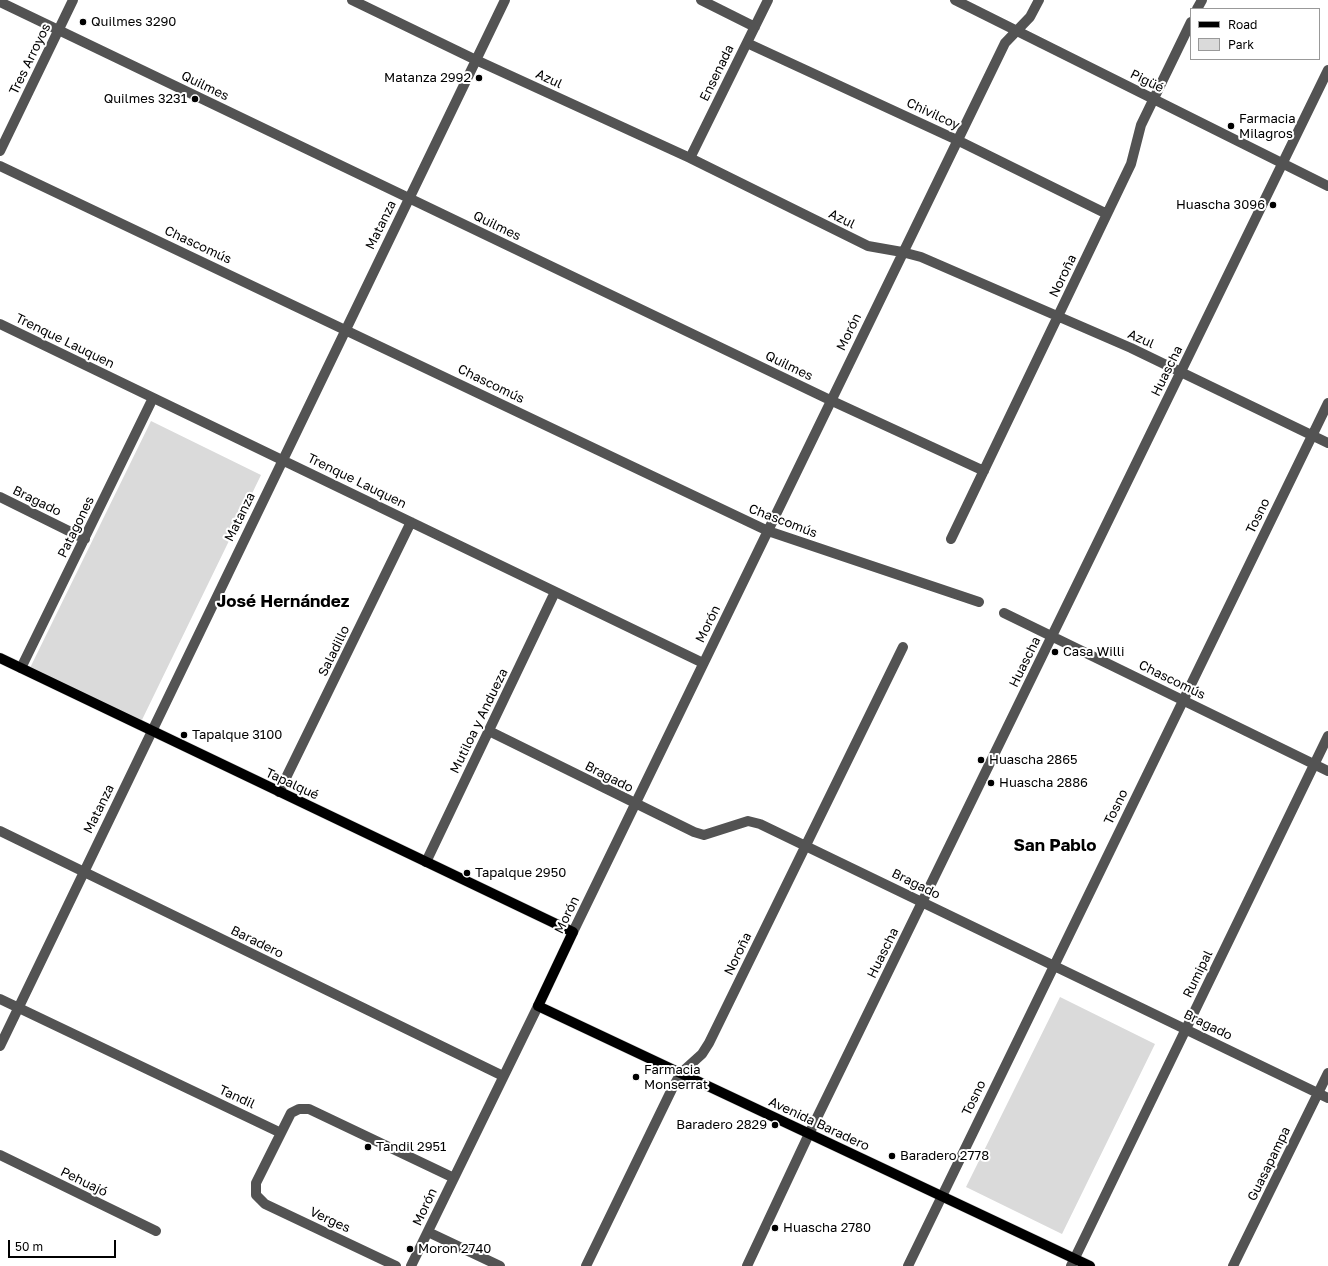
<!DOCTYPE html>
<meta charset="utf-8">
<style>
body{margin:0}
#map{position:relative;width:1328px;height:1266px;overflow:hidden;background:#fff;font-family:"Golos Text",sans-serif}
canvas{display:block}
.legend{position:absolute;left:1190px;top:8px;width:130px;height:52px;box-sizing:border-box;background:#fff;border:1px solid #999;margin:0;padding:5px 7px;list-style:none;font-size:12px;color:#000}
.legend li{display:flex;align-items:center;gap:8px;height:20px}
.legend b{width:20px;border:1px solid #999}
.scale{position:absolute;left:8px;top:1240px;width:108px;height:18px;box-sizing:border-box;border:2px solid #000;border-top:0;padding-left:5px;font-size:12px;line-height:14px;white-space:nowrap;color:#000;-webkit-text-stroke:3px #fff;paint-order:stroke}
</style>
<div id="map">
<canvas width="1328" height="1266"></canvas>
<ul class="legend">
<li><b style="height:5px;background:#000"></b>Road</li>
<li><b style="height:11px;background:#dadada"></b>Park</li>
</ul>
<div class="scale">50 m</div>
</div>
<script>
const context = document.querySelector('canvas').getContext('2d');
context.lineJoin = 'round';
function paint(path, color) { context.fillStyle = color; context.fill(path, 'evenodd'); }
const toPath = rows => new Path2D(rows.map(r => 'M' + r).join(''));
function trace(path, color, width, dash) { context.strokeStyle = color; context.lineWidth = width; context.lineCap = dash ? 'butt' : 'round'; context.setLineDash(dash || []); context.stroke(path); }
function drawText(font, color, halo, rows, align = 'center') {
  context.font = font + ' "Golos Text",sans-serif'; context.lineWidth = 4; context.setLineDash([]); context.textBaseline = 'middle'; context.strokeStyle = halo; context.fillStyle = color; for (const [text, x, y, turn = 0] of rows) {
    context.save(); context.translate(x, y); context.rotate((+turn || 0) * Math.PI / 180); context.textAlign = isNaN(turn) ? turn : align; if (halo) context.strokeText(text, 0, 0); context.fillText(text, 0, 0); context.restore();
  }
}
const green = toPath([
 [151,421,261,475,139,726,28,672],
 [1060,997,1155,1044,1062,1234,966,1187]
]);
const minor = toPath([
 [352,0,476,60,690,158,868,246,902,252,921,257,1131,348,1328,443],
 [701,0,755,27],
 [955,0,1328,186],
 [0,2,830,400,984,471],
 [1197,9,1202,0],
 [747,43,957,140,1107,214],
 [0,151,73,0],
 [690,158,768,0],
 [0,166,768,531,979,602],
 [0,324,703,663],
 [0,497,85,539],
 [951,539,1131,164,1141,125,1191,22],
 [1004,613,1328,771],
 [21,668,153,398],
 [489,731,694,832,704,835,748,821,760,824,1328,1098],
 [279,792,411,522],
 [0,831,503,1076],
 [426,862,555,592],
 [573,932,1005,43,1030,17,1039,0],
 [0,999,281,1133],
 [0,1046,505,0],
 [0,1155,156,1231],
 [428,1232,500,1266],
 [396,1266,265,1204,256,1195,256,1183,291,1113,299,1109,309,1109,454,1178],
 [411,1266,538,1006],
 [586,1266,672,1089,681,1073,702,1054,709,1043,903,647],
 [747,1266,809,1134,1328,70],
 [908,1266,1328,403],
 [1071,1266,1328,736],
 [1233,1266,1328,1073]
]);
const major = toPath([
 [0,658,573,932,538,1006,1090,1266]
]);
const markers = [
 [83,22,4,"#000"],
 [479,78,4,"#000"],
 [195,99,4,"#000"],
 [1231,126,4,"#000"],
 [1273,205,4,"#000"],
 [1055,652,4,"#000"],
 [184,735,4,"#000"],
 [981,760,4,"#000"],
 [991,783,4,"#000"],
 [467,873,4,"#000"],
 [636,1077,4,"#000"],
 [775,1125,4,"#000"],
 [368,1147,4,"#000"],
 [892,1156,4,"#000"],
 [775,1228,4,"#000"],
 [410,1249,4,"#000"]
];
const poiNames = [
 ["Quilmes 3290",91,22],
 ["Matanza 2992",471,78,"right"],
 ["Quilmes 3231",187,99,"right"],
 ["Farmacia",1239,119],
 ["Milagros",1239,134],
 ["Huascha 3096",1265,205,"right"],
 ["Casa Willi",1063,652],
 ["Tapalque 3100",192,735],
 ["Huascha 2865",989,760],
 ["Huascha 2886",999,783],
 ["Tapalque 2950",475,873],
 ["Farmacia",644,1070],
 ["Monserrat",644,1085],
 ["Baradero 2829",767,1125,"right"],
 ["Tandil 2951",376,1147],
 ["Baradero 2778",900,1156],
 ["Huascha 2780",783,1228],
 ["Moron 2740",418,1249]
];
const streetNames = [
 ["Tres Arroyos",30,59,-64],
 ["Ensenada",717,73,-64],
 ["Azul",549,79,25],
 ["Pigüé",1147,81,26],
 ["Quilmes",205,86,26],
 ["Chivilcoy",933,114,25],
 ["Azul",842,219,26],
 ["Matanza",381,225,-64],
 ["Quilmes",497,226,26],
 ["Chascomús",198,245,25],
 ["Noroña",1063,276,-64],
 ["Morón",849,332,-64],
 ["Azul",1141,339,24],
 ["Trenque Lauquen",65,341,26],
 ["Quilmes",789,366,26],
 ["Huascha",1167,371,-64],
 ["Chascomús",491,384,26],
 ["Trenque Lauquen",357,481,26],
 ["Bragado",37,501,26],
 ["Tosno",1258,516,-64],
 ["Matanza",240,517,-64],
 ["Chascomús",783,521,21],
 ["Patagones",76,527,-64],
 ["Morón",708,624,-64],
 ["Saladillo",334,651,-64],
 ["Huascha",1025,662,-64],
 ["Chascomús",1172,680,26],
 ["Mutiloa y Andueza",479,721,-64],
 ["Bragado",609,777,27],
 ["Tapalqué",292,784,25],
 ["Tosno",1116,807,-64],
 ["Matanza",99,809,-64],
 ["Bragado",916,884,26],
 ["Morón",567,915,-64],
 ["Baradero",257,942,26],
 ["Huascha",883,953,-64],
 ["Noroña",738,954,-64],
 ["Rumipal",1198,974,-64],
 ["Bragado",1208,1025,26],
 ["Tandil",237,1097,25],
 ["Tosno",974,1098,-64],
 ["Avenida Baradero",819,1124,25],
 ["Guasapampa",1269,1164,-64],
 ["Pehuajó",84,1182,26],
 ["Morón",425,1207,-65],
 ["Verges",330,1220,25]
];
const districtNames = [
 ["José Hernández",283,602],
 ["San Pablo",1055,846]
];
paint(green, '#dadada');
trace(major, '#dbdbdb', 11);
trace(minor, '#535353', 10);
trace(major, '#000', 10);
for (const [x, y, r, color] of markers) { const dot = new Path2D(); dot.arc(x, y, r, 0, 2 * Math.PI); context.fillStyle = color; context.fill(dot); trace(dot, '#fff', 1.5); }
drawText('13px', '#000', '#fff', poiNames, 'left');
drawText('13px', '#000', '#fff', streetNames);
drawText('bold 17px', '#000', '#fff', districtNames);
</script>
